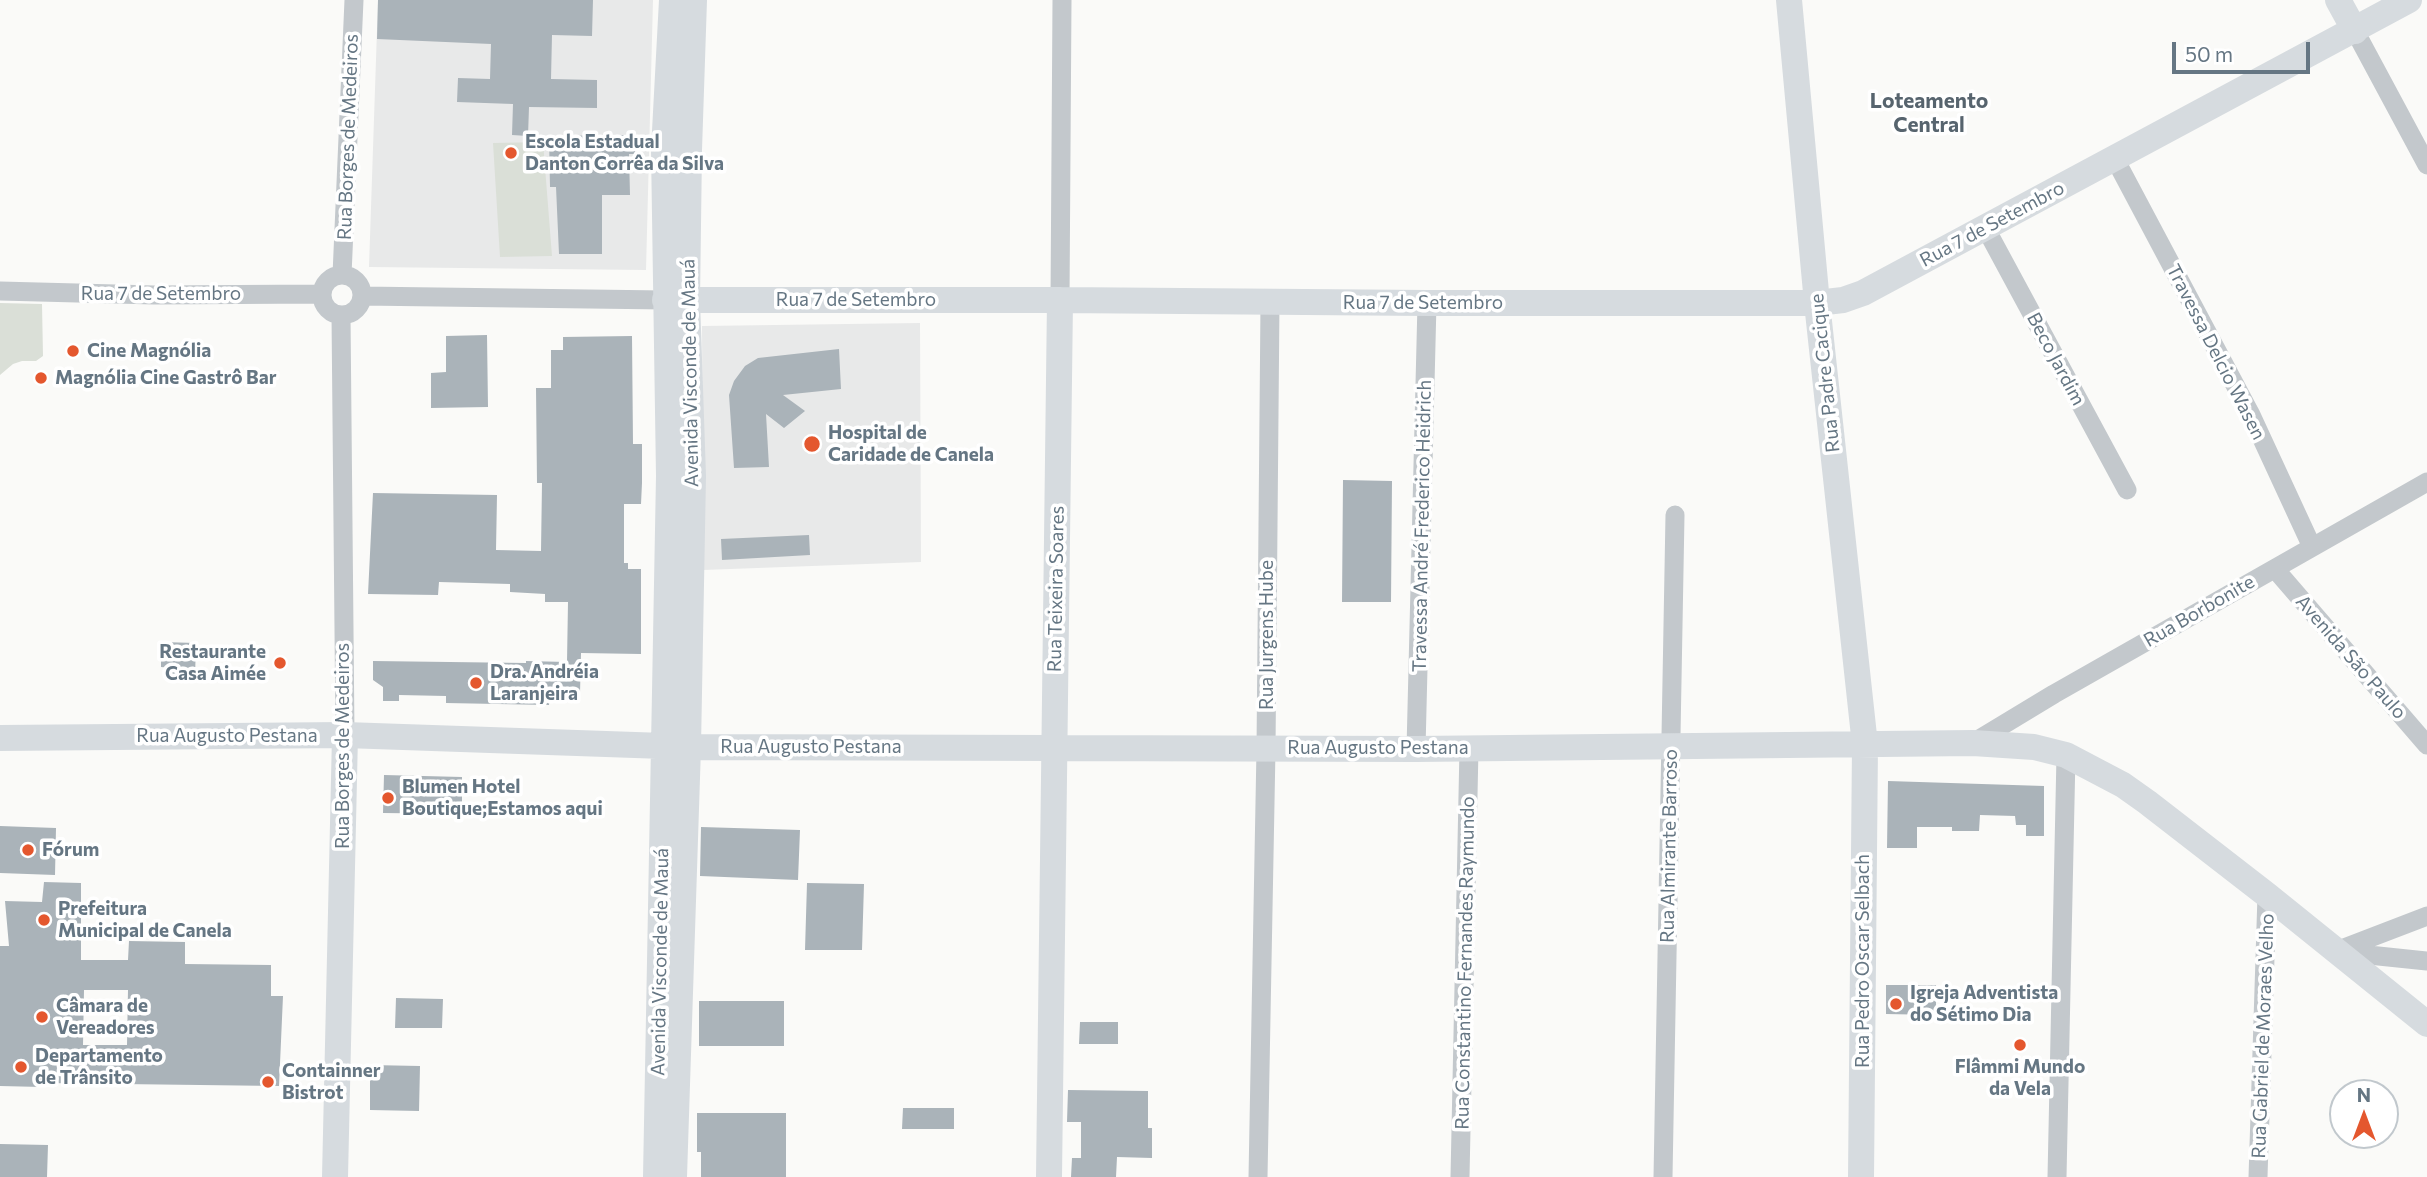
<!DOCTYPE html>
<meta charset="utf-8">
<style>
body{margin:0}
#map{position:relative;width:2427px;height:1177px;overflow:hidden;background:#fafaf8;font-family:Commissioner,sans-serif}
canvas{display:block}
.north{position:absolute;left:2329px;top:1079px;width:70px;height:70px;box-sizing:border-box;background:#fff;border:2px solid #c1c8cd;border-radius:50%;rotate:0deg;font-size:19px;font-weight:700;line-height:28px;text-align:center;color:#657683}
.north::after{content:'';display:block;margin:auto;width:24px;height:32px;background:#e4572e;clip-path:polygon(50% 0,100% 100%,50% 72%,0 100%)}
.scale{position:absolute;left:2172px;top:42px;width:138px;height:32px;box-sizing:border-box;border:4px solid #657683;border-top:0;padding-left:9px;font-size:21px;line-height:24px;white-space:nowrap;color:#657683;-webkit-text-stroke:5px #fff;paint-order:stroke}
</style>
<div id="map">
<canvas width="2427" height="1177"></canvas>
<div class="north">N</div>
<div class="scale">50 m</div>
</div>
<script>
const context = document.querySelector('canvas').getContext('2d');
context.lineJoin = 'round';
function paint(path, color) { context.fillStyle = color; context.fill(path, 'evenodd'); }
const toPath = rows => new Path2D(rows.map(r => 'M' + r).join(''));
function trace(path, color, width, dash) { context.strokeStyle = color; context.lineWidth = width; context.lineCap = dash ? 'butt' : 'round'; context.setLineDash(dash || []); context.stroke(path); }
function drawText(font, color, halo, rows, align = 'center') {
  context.font = font + ' Commissioner,sans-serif'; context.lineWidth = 7; context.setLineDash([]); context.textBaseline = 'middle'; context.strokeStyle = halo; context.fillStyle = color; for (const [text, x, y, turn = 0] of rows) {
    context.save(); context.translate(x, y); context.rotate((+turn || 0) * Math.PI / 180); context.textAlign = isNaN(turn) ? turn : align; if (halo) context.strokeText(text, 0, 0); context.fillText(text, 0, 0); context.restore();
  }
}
const built = toPath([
 [378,0,653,0,646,270,369,267],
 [920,323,921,562,703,570,702,326]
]);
const green = toPath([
 [543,142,552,256,500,257,493,143],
 [0,303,42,304,43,356,36,361,22,361,13,364,0,375]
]);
const building = toPath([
 [378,0,593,0,592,36,552,35,551,79,597,80,597,108,529,107,528,136,512,135,513,104,457,102,458,78,490,79,491,44,377,39],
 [634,135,635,154,629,154,630,195,602,195,602,254,559,254,556,187,550,187,549,136],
 [487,335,488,407,431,408,431,373,446,372,446,336],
 [632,336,633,444,642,444,642,483,641,504,624,504,624,563,628,563,628,569,641,569,641,654,581,653,580,693,550,692,549,705,446,703,446,696,399,695,399,701,383,701,383,687,373,680,373,661,526,663,526,661,567,662,568,602,545,602,545,594,510,592,510,584,439,582,438,595,368,594,373,493,497,495,496,550,541,551,542,483,537,483,536,388,551,388,551,350,563,350,563,337],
 [839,349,841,389,783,395,805,411,784,428,766,414,769,467,734,468,729,395,734,381,745,366,758,358],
 [1343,480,1392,481,1391,602,1342,602],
 [809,535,810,555,722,560,721,539],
 [161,642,196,643,195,677,171,676,171,668,161,667],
 [384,775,462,777,462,814,383,813],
 [1888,781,2044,786,2044,836,2026,836,2026,825,2016,825,2015,816,1980,815,1979,831,1952,831,1952,827,1917,827,1917,848,1887,848],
 [0,826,56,828,55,875,0,873],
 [701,827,800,830,798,880,700,876],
 [44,882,81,883,81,960,128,960,129,941,185,942,185,964,271,965,271,996,283,996,279,1086,42,1083,42,1087,0,1086,0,946,9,946,5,901,42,902],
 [84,990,128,990,127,1045,83,1045],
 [807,883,864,884,862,950,805,950],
 [1886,985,1936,985,1936,1015,1886,1014],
 [396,998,443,999,442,1028,395,1028],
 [699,1001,784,1001,784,1046,699,1046],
 [1080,1022,1118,1022,1118,1044,1079,1044],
 [370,1065,420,1066,419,1111,370,1110],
 [1068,1090,1148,1091,1148,1128,1152,1128,1152,1158,1117,1157,1116,1177,1071,1177,1072,1158,1081,1158,1081,1122,1067,1122],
 [903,1108,954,1108,954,1129,902,1129],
 [697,1113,786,1113,786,1177,701,1177,701,1152,697,1152],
 [0,1144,48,1145,47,1177,0,1177]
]);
const street = toPath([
 [2355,31,2427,165],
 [2115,159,2251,415,2312,547],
 [1985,227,2127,490],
 '322 295a20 20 0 1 1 40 0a20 20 0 1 1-40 0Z',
 [342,275,354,0],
 [0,291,154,295,321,294],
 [362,296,665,300],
 [1060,300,1062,0],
 [341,315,345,735],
 [2275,569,2427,745],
 [1973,743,2054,694,2427,482],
 [1416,749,1427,303],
 [2336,951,2427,916],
 [2340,952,2427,961],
 [1258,1177,1266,749,1270,302],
 [1460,1177,1469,748],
 [1663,1177,1675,515],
 [2057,1177,2066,755],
 [2258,1177,2267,895]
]);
const secondary = toPath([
 [1789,0,1817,303,1865,745,1861,1177],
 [2338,0,2355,31],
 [665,300,1060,300,1427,303,1817,303,1843,300,1863,293,2409,0],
 [0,738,345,735,664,746],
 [688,747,1416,749,1973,743,2034,747,2066,755,2123,785,2147,802,2267,895,2427,1024],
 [335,1177,345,735],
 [656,1177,669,476,664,150,672,0],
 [674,1177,688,747,693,476,687,300,689,150,694,0],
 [1049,1177,1060,300]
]);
const markers = [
 [511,153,7,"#e4572e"],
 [73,351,7,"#e4572e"],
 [41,378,7,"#e4572e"],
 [812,444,9,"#e4572e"],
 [280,663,7,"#e4572e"],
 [476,683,7,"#e4572e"],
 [388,798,7,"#e4572e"],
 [28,850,7,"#e4572e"],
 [44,920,7,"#e4572e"],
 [1896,1004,7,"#e4572e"],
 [42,1017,7,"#e4572e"],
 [2020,1045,7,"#e4572e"],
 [21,1067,7,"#e4572e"],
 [268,1082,7,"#e4572e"]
];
const streetNames = [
 ["Rua Borges de Medeiros",348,137,-88],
 ["Rua 7 de Setembro",1992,224,-28],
 ["Rua 7 de Setembro",161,294],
 ["Rua 7 de Setembro",856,300],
 ["Rua 7 de Setembro",1423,303],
 ["Travessa Delcio Wasen",2216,352,63],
 ["Beco Jardim",2056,359,62],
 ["Avenida Visconde de Mauá",690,373,-91],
 ["Rua Padre Cacique",1825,373,-96],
 ["Travessa André Frederico Heidrich",1422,526,-89],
 ["Rua Teixeira Soares",1056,589,-89],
 ["Rua Borbonite",2199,611,-30],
 ["Rua Jurgens Hube",1267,635,-90],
 ["Avenida São Paulo",2351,657,49],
 ["Rua Augusto Pestana",227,736],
 ["Rua Borges de Medeiros",343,746,-90],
 ["Rua Augusto Pestana",811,747],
 ["Rua Augusto Pestana",1378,748],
 ["Rua Almirante Barroso",1669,846,-89],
 ["Rua Pedro Oscar Selbach",1863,961,-90],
 ["Avenida Visconde de Mauá",660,962,-89],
 ["Rua Constantino Fernandes Raymundo",1465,963,-89],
 ["Rua Gabriel de Moraes Velho",2263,1036,-88]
];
const poiNames = [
 ["Escola Estadual",525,142],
 ["Danton Corrêa da Silva",525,164],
 ["Cine Magnólia",87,351],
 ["Magnólia Cine Gastrô Bar",55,378],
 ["Hospital de",828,433],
 ["Caridade de Canela",828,455],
 ["Restaurante",266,652,"right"],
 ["Casa Aimée",266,674,"right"],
 ["Dra. Andréia",490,672],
 ["Laranjeira",490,694],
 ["Blumen Hotel",402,787],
 ["Boutique;Estamos aqui",402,809],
 ["Fórum",42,850],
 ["Prefeitura",58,909],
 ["Municipal de Canela",58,931],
 ["Igreja Adventista",1910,993],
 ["do Sétimo Dia",1910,1015],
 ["Câmara de",56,1006],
 ["Vereadores",56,1028],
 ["Departamento",35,1056],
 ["de Trânsito",35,1078],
 ["Flâmmi Mundo",2020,1067,"center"],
 ["da Vela",2020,1089,"center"],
 ["Containner",282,1071],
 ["Bistrot",282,1093]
];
const neighbourhoodNames = [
 ["Loteamento",1929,101],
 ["Central",1929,125]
];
paint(built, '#e8e9e9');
paint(green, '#dadfd7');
paint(building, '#aab3b9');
trace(street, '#c3c8cc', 19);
trace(secondary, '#d6dbdf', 26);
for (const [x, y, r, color] of markers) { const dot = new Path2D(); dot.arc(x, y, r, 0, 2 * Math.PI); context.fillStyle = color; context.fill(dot); trace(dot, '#fff', 2.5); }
drawText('19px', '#657683', '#fff', streetNames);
drawText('bold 19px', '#657683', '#fff', poiNames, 'left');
drawText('bold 21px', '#57646e', '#fff', neighbourhoodNames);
</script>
